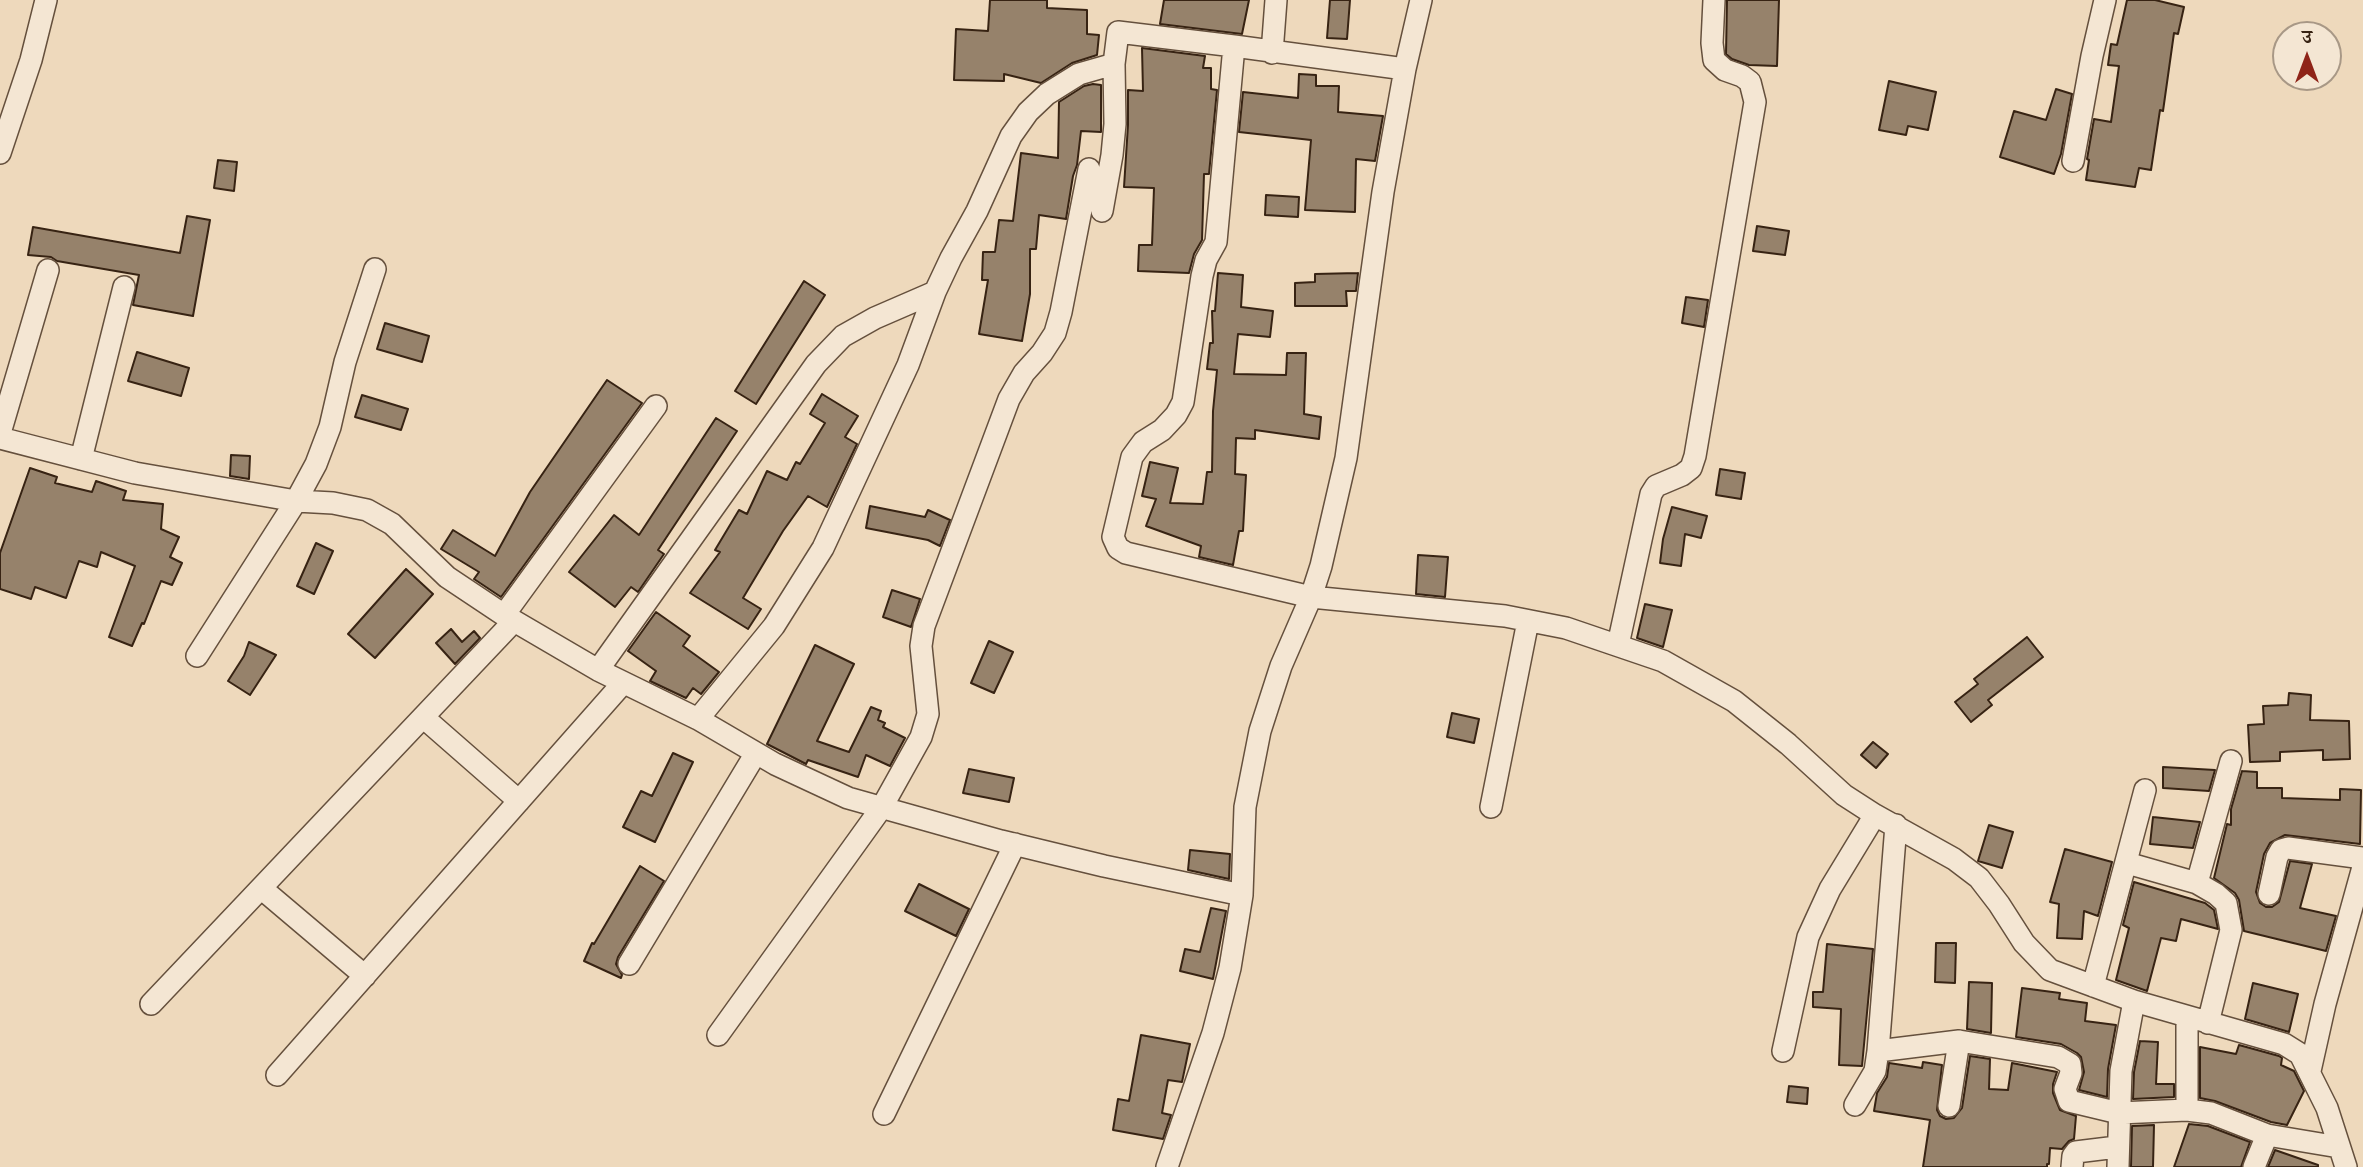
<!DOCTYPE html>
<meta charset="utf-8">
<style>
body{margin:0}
#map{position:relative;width:2363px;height:1167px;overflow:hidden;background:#eed9bc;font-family:"Libre Bodoni","Noto Serif Devanagari",serif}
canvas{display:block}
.north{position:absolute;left:2272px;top:21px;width:70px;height:70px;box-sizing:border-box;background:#f4e6d3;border:2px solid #a89886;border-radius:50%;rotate:0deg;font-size:19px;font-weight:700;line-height:28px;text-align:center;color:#372313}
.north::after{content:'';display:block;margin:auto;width:24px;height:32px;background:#8f2418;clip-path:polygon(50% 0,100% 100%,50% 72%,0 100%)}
</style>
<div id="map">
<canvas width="2363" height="1167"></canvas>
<div class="north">उ</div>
</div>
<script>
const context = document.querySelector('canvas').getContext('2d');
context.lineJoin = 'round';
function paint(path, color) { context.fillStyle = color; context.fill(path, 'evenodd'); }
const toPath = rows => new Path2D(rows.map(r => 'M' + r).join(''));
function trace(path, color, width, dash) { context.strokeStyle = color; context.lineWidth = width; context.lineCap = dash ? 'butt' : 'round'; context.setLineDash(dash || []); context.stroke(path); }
const building = toPath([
 [990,0,1047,0,1047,8,1087,10,1087,34,1099,35,1097,55,1072,63,1041,83,1004,74,1004,81,954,80,956,29,988,31,990,0],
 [1164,0,1249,0,1242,34,1160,24,1164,0],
 [1330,0,1350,0,1347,39,1327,38,1330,0],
 [1727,0,1779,0,1777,66,1749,65,1732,59,1726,54,1727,0],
 [2127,0,2155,0,2184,7,2178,34,2174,33,2163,111,2160,110,2151,170,2139,168,2135,187,2086,180,2089,160,2087,159,2094,119,2111,122,2119,66,2108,65,2111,44,2117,45,2127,0],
 [1142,48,1205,56,1203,68,1211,68,1211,89,1217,90,1209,174,1204,174,1202,240,1194,254,1189,273,1138,271,1139,245,1152,245,1154,188,1124,187,1128,125,1128,90,1143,91,1142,48],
 [1299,74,1316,75,1316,86,1339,86,1338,112,1383,116,1375,161,1356,159,1355,212,1305,210,1311,140,1239,132,1243,92,1298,98,1299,74],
 [1889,81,1936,92,1928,130,1908,126,1906,135,1879,130,1889,81],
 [1093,84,1101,85,1101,132,1081,131,1077,165,1073,176,1066,219,1039,215,1036,249,1030,249,1030,294,1022,341,979,334,988,280,982,280,983,252,995,252,999,220,1013,221,1021,153,1058,158,1059,102,1084,86,1093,84],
 [2056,89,2072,94,2061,154,2054,174,2000,157,2014,111,2046,120,2056,89],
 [218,160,237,162,234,191,214,188,218,160],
 [1266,195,1299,197,1298,217,1265,215,1266,195],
 [187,216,210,220,193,316,133,305,139,275,57,261,51,257,28,255,33,227,180,253,187,216],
 [1757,226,1789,231,1785,255,1753,251,1757,226],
 [1218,273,1243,275,1241,307,1273,311,1270,337,1238,334,1234,374,1286,375,1287,353,1306,353,1304,414,1321,417,1319,439,1255,430,1255,439,1236,438,1235,474,1246,475,1243,531,1239,531,1233,565,1199,557,1201,546,1146,526,1156,499,1142,496,1150,462,1178,468,1170,503,1203,504,1207,472,1212,472,1213,411,1217,370,1207,369,1210,343,1213,343,1212,311,1215,311,1218,273],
 [1358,273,1356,291,1346,291,1347,306,1295,306,1295,283,1315,282,1315,274,1358,273],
 [804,281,825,295,756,404,735,391,804,281],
 [1686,297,1708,300,1704,327,1682,323,1686,297],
 [385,323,429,336,422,362,377,349,385,323],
 [137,352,189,368,181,396,128,381,137,352],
 [607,380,642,403,501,597,474,579,479,572,441,549,453,530,495,556,530,492,607,380],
 [822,394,858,416,845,437,857,444,827,507,808,496,783,531,743,598,761,609,748,629,690,593,720,552,715,550,739,510,747,514,767,471,787,480,796,462,800,464,825,423,810,414,822,394],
 [362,395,408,409,401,430,355,417,362,395],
 [716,418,737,431,658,550,664,554,638,592,631,587,615,607,569,572,614,515,639,535,716,418],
 [231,455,250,456,249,479,230,476,231,455],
 [30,468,57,477,55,483,92,492,96,481,126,491,123,500,163,504,161,529,179,537,170,557,182,563,172,585,161,581,144,624,142,623,132,646,109,637,135,566,101,552,97,567,79,561,66,598,35,587,31,599,0,589,0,553,30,468],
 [1720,469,1745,473,1741,499,1716,495,1720,469],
 [870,506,925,517,928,510,950,520,940,546,928,540,866,528,870,506],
 [1672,507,1707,516,1701,538,1685,534,1681,566,1660,563,1663,539,1672,507],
 [316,543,333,551,314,594,297,586,316,543],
 [1418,555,1448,557,1445,597,1416,594,1418,555],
 [406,569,433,594,375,658,348,634,406,569],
 [892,590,920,599,911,627,883,617,892,590],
 [1645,604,1672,610,1663,647,1637,638,1645,604],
 [656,612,690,636,683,646,719,672,701,694,693,688,686,698,650,681,656,671,628,651,656,612],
 [451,629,462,642,474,631,480,638,455,664,436,643,451,629],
 [2027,637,2043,657,1988,700,1992,705,1971,722,1955,702,1978,684,1974,679,2027,637],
 [989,641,1013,652,994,693,971,683,989,641],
 [249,642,276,655,250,695,228,681,244,656,249,642],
 [815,645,854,664,817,741,849,752,871,707,881,711,878,720,885,723,883,727,905,738,890,766,866,755,858,777,808,760,806,764,767,744,815,645],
 [2289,693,2311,695,2310,720,2349,721,2350,759,2323,760,2323,750,2280,752,2280,761,2250,762,2248,725,2264,724,2263,706,2288,705,2289,693],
 [1452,713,1479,719,1474,743,1447,737,1452,713],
 [1873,742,1888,754,1876,768,1861,755,1873,742],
 [673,753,693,762,655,842,623,827,641,791,652,796,673,753],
 [2163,767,2215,770,2209,791,2163,788,2163,767],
 [969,769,1014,778,1009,802,963,793,969,769],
 [2242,771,2257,772,2257,788,2282,788,2282,798,2340,800,2340,789,2361,790,2360,844,2285,835,2270,843,2264,854,2256,892,2260,903,2266,907,2272,907,2279,902,2290,861,2312,864,2300,908,2336,916,2326,951,2244,931,2239,900,2235,893,2214,878,2227,824,2231,825,2231,809,2242,771],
 [2153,817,2200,822,2193,848,2150,844,2153,817],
 [1989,825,2013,832,2002,868,1978,861,1989,825],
 [2065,849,2112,862,2098,916,2084,911,2082,939,2057,938,2059,904,2050,902,2065,849],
 [1190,850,1230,854,1229,879,1188,870,1190,850],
 [640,866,664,881,618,957,616,964,622,975,621,978,584,961,592,943,594,944,640,866],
 [2134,882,2205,903,2214,910,2218,929,2181,919,2176,941,2161,938,2147,991,2116,980,2129,928,2123,925,2134,882],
 [919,884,969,909,956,936,905,911,919,884],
 [1211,908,1226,911,1213,979,1180,971,1185,949,1200,952,1211,908],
 [1936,943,1956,943,1955,983,1935,982,1936,943],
 [1827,944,1873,949,1862,1066,1839,1065,1841,1009,1813,1007,1813,992,1823,992,1827,944],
 [1969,982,1992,983,1991,1033,1967,1029,1969,982],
 [2253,983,2298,994,2289,1032,2245,1019,2253,983],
 [2022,988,2060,993,2059,999,2087,1003,2085,1021,2116,1025,2108,1069,2107,1097,2079,1090,2084,1072,2081,1057,2077,1053,2061,1044,2016,1037,2022,988],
 [1141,1035,1190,1044,1182,1082,1168,1080,1162,1113,1171,1115,1163,1139,1113,1130,1118,1099,1129,1101,1141,1035],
 [2140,1041,2158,1042,2156,1084,2174,1084,2174,1097,2133,1099,2134,1072,2140,1041],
 [2239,1045,2279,1056,2282,1058,2281,1065,2294,1071,2304,1091,2287,1125,2271,1122,2215,1101,2200,1098,2200,1047,2236,1054,2239,1045],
 [1970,1056,1990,1059,1989,1089,2008,1090,2012,1063,2057,1072,2053,1084,2053,1093,2060,1110,2076,1116,2074,1139,2069,1141,2062,1149,2050,1148,2049,1164,2047,1164,2047,1167,1923,1167,1930,1120,1874,1111,1877,1093,1887,1077,1889,1063,1922,1068,1923,1062,1942,1065,1937,1110,1940,1116,1946,1119,1954,1118,1962,1108,1970,1056],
 [1789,1086,1808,1088,1807,1104,1787,1102,1789,1086],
 [2189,1124,2208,1126,2250,1142,2241,1167,2174,1167,2189,1124],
 [2154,1125,2153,1167,2131,1167,2132,1126,2154,1125],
 [2275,1150,2318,1165,2318,1167,2268,1167,2275,1150]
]);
const minor = toPath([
 [1272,53,1276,0],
 [1405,69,1421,0],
 [0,153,31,60,46,0],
 [2073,161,2092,56,2105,0],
 [1102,211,1112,155,1115,124,1114,64],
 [0,433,48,270],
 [0,438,135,473,296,501,333,503,367,510,392,524,447,577,504,615,598,670,698,719,775,764,848,798,1001,841,1104,866,1242,895,1245,807,1260,731,1281,666,1311,597,1321,566,1346,458,1383,192,1405,69,1234,46,1216,242,1206,260,1202,276,1183,402,1176,415,1162,430,1143,442,1132,457,1113,537,1118,548,1126,553,1311,597,1505,616,1566,628,1663,661,1734,701,1788,744,1844,795,1875,815,1954,859,1979,878,1999,904,2024,943,2050,970,2134,1001,2284,1044,2300,1054,2327,1108,2346,1167],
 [81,459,124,287],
 [504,615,656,406],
 [1618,645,1651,494,1656,486,1682,475,1691,468,1695,456,1755,102,1750,82,1742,76,1725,70,1714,60,1712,43,1714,0],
 [197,656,296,501,316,464,330,427,345,362,375,269],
 [598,670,816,364,843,336,875,318,935,292],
 [423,717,519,801],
 [698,719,774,626,823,548,908,365,935,292,951,258,977,211,1011,136,1028,112,1047,94,1079,74,1114,64,1118,32,1234,46],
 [1491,807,1528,621],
 [1896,825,1878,1051,1959,1041,2058,1057,2070,1064,2071,1073,2065,1089,2069,1101,2119,1113,2187,1110,2211,1113,2267,1135,2339,1147],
 [2127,863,2197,883,2216,894,2226,903,2231,930,2208,1023],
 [2197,883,2231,761],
 [261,888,365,976],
 [2269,894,2277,857,2281,850,2288,848,2363,858],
 [629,964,756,753],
 [2093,986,2145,790],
 [151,1004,514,621],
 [2187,1017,2187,1110],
 [718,1035,882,807,921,737,928,714,921,646,924,626,1009,399,1024,373,1042,353,1055,333,1061,312,1089,169],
 [1783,1051,1808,937,1830,889,1875,815],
 [2310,1071,2325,1004,2363,867],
 [277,1075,623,683],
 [1855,1105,1875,1071,1878,1051],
 [1949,1106,1959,1041],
 [884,1114,1015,844],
 [1167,1167,1213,1033,1230,968,1242,895],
 [2072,1167,2073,1156,2076,1152,2117,1147],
 [2118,1167,2121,1071,2134,1001],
 [2254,1167,2267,1135]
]);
paint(building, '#96826b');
trace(building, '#372313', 2);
trace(minor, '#65503d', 24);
trace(minor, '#f4e6d3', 21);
</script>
